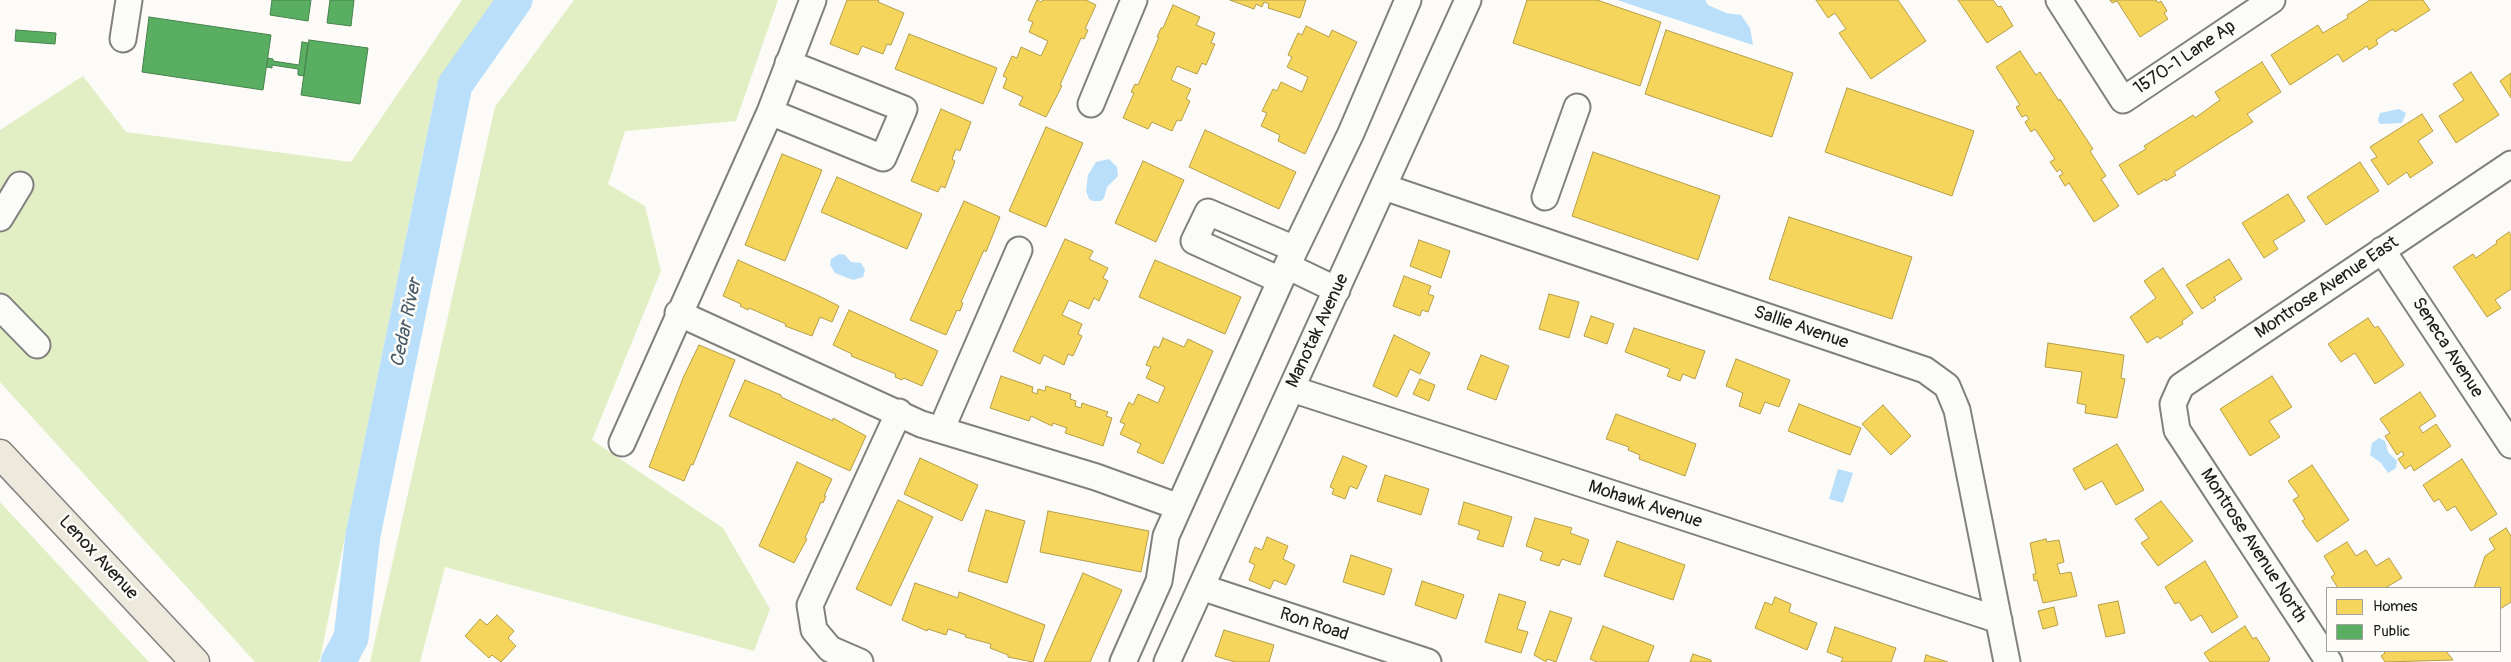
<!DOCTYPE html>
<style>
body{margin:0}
#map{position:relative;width:2511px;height:662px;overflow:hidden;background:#fcfbf8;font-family:Pangolin,sans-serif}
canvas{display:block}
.legend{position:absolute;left:2326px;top:587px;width:175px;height:65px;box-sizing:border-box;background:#fdfcf7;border:1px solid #a3a29f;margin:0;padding:6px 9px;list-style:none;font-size:15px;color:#1c1c1c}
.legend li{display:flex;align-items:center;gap:10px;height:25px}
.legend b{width:25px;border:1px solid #a3a29f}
</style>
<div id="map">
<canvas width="2511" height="662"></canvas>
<ul class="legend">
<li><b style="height:14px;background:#f6d55c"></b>Homes</li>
<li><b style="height:14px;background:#5aae61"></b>Public</li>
</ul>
</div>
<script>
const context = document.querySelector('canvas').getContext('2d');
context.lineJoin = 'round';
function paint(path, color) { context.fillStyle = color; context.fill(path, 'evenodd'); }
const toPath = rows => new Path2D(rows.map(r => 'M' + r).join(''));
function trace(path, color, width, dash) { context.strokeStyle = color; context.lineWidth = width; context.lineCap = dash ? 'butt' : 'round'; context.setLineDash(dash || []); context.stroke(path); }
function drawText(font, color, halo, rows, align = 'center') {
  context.font = font + ' Pangolin,sans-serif'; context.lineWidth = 5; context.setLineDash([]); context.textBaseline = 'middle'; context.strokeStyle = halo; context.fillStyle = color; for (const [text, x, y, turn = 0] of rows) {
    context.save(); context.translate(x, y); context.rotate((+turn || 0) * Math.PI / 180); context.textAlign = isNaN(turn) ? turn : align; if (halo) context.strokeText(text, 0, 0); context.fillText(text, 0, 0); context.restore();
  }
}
const green = toPath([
 [462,0,500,0,437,85,320,659,318,662,255,662,0,382,0,130,83,76,126,132,351,162],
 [574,0,778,0,736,121,625,131,608,184,645,206,661,271,592,440,723,528,770,609,754,651,445,567,420,662,370,662,495,107],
 [0,502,149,662,0,662]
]);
const water = toPath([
 [1617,0,1705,0,1708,5,1726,13,1741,15,1750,28,1753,45],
 [2399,109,2406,113,2402,123,2380,124,2378,120,2380,113],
 [1109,159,1117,167,1118,176,1107,187,1104,198,1101,201,1093,201,1089,199,1086,191,1088,175,1096,162],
 [839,254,845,255,851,262,861,263,865,270,863,277,853,280,835,273,830,265,831,259],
 [2379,438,2385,441,2388,452,2397,461,2396,468,2388,473,2381,463,2370,455,2372,443],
 [1838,469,1853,473,1843,503,1829,499]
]);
const homes = toPath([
 [847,0,879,0,878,2,904,13,891,45,887,44,883,54,862,46,858,55,830,44,847,0],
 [1037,0,1041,2,1043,0,1086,0,1096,5,1085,29,1088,30,1084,39,1081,38,1060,85,1062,86,1046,117,1019,105,1023,97,1003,88,1007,78,1003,76,1012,56,1017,58,1021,47,1041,56,1048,41,1029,32,1033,22,1028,20,1037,0],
 [1230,0,1306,0,1300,18,1268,8,1269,4,1264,2,1262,7,1256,4,1254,9,1230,0],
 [1527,0,1597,0,1661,22,1640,86,1513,43,1527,0],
 [1816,0,1898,0,1926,41,1871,79,1839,33,1846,29,1835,13,1828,18,1816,0],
 [1958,0,1993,0,1998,7,2001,6,2013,26,1987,43,1958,0],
 [2110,0,2156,0,2158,3,2161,1,2167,11,2164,13,2168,19,2140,37,2117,1,2112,3,2110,0],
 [2370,0,2423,0,2430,10,2395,32,2393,29,2376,40,2378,44,2369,50,2367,46,2343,62,2338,54,2290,85,2271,55,2318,25,2323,33,2348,18,2347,15,2370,0],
 [1173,5,1200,17,1196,25,1215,33,1211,43,1215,44,1206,65,1202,63,1197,74,1177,66,1171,80,1191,89,1186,99,1190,101,1181,121,1177,120,1172,131,1152,122,1148,129,1123,118,1134,93,1131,92,1135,84,1138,85,1159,37,1157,37,1161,28,1163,28,1173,5],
 [1306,26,1329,37,1332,30,1357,42,1305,154,1278,141,1280,135,1261,126,1267,113,1262,111,1273,89,1277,91,1281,82,1302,92,1308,77,1287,67,1292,57,1288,55,1298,33,1302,35,1306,26],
 [1666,30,1793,73,1772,137,1645,94,1666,30],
 [909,34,997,68,983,104,895,69,909,34],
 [2020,51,2036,75,2040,72,2059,101,2060,99,2093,149,2090,151,2106,176,2101,179,2119,206,2094,222,2069,183,2065,186,2059,176,2063,174,2060,169,2057,172,2050,162,2055,159,2035,129,2031,132,2025,122,2029,119,2026,115,2022,117,2016,107,2020,105,1996,67,2020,51],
 [2262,62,2281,92,2247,114,2253,122,2174,172,2176,175,2166,181,2165,179,2138,195,2119,165,2146,149,2144,146,2193,115,2195,118,2220,100,2215,92,2262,62],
 [2471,72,2499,115,2456,143,2439,116,2464,100,2453,84,2471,72],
 [2511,73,2511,98,2500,81,2511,73],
 [1847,88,1974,131,1952,196,1825,152,1847,88],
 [941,109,971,122,960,151,956,149,952,159,955,161,945,188,941,186,938,192,911,181,941,109],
 [2422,114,2433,131,2418,141,2433,163,2410,178,2407,172,2388,185,2371,160,2377,157,2370,147,2422,114],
 [1046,127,1083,143,1046,227,1009,211,1046,127],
 [1205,130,1296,172,1279,209,1189,167,1205,130],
 [1593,152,1720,196,1698,260,1572,216,1593,152],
 [782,154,822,170,785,261,745,245,782,154],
 [1143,161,1184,180,1156,242,1115,223,1143,161],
 [2360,162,2379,191,2326,225,2307,197,2360,162],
 [837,177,922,214,907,249,821,212,837,177],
 [2288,194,2305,221,2273,241,2278,249,2264,258,2242,223,2288,194],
 [964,201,1000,217,986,252,984,250,961,302,963,303,960,311,957,310,946,335,910,320,964,201],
 [1789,217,1912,257,1892,319,1769,279,1789,217],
 [2509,232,2511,235,2511,289,2495,300,2501,308,2487,317,2453,267,2473,254,2476,258,2497,243,2496,241,2509,232],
 [1065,239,1093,251,1089,259,1108,268,1103,278,1108,281,1099,301,1094,298,1089,309,1069,300,1062,315,1082,324,1078,334,1082,336,1073,356,1068,354,1064,365,1044,355,1040,364,1013,351,1065,239],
 [1419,240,1450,251,1441,278,1410,266,1419,240],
 [2229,259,2242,279,2214,297,2216,300,2202,309,2186,285,2229,259],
 [738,260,815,294,839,306,832,322,820,317,812,336,785,326,786,324,749,308,748,310,740,306,741,304,723,296,738,260],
 [1155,260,1241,297,1225,334,1139,297,1155,260],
 [2163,268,2193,313,2182,321,2183,324,2160,339,2158,336,2147,343,2130,317,2156,298,2144,281,2163,268],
 [1404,276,1431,286,1428,294,1434,296,1428,312,1422,310,1420,316,1393,306,1404,276],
 [1549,294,1579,302,1569,338,1539,329,1549,294],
 [849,310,938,351,922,386,904,378,902,380,895,377,896,374,851,356,852,354,833,345,849,310],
 [1591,316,1614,324,1607,344,1584,336,1591,316],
 [2368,318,2375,328,2378,326,2404,365,2375,384,2355,353,2341,362,2328,344,2368,318],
 [1634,328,1705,351,1695,379,1683,374,1680,381,1667,376,1670,369,1625,352,1634,328],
 [1394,335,1430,353,1420,374,1410,369,1397,397,1373,386,1394,335],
 [1163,338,1184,347,1188,339,1213,351,1163,464,1137,452,1141,444,1120,434,1125,424,1120,422,1129,402,1133,405,1138,394,1158,403,1165,387,1146,378,1151,367,1146,365,1154,346,1159,348,1163,338],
 [2048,343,2124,355,2121,378,2125,379,2117,418,2085,413,2086,405,2077,403,2082,372,2045,367,2048,343],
 [699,345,735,360,693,465,691,464,684,481,649,467,683,378,699,345],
 [1481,355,1509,366,1496,400,1467,389,1481,355],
 [1736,359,1790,380,1779,407,1765,402,1760,414,1739,406,1743,393,1726,386,1736,359],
 [1001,376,1033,387,1032,392,1037,394,1038,389,1045,391,1046,386,1071,394,1070,399,1076,401,1075,406,1081,408,1082,403,1108,412,1106,416,1112,418,1103,446,1065,433,1067,428,1053,423,1052,426,1031,416,1029,421,990,408,1001,376],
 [2272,376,2292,407,2269,421,2280,437,2250,456,2220,409,2272,376],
 [1420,379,1435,385,1429,401,1413,394,1420,379],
 [745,380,781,395,781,397,833,421,833,418,866,436,850,471,729,416,745,380],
 [2420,392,2436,416,2419,427,2423,433,2436,424,2451,446,2414,471,2411,465,2405,469,2398,459,2404,455,2402,451,2397,455,2385,436,2390,433,2380,419,2420,392],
 [1799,404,1861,428,1850,455,1788,431,1799,404],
 [1883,405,1911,436,1891,455,1862,424,1883,405],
 [1616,414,1696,444,1685,476,1639,459,1640,455,1628,450,1629,447,1606,439,1616,414],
 [2117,444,2144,490,2116,505,2102,481,2085,490,2073,469,2117,444],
 [1343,456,1367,466,1357,489,1350,486,1345,499,1332,494,1334,489,1330,487,1343,456],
 [920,458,978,485,962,521,904,494,920,458],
 [2462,459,2497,514,2471,531,2455,506,2447,511,2439,499,2434,502,2423,485,2462,459],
 [797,462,832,479,824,496,826,496,823,503,821,502,805,538,807,539,794,563,759,546,797,462],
 [2312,465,2349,520,2317,542,2302,521,2305,519,2293,500,2299,496,2288,481,2312,465],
 [1385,475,1429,489,1421,515,1377,501,1385,475],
 [898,500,933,517,891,606,856,589,898,500],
 [2161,501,2193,541,2158,566,2141,543,2149,538,2135,519,2161,501],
 [1464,502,1512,517,1503,547,1477,539,1480,531,1458,524,1464,502],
 [986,510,1025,521,1007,583,968,571,986,510],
 [1048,511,1149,531,1141,572,1040,552,1048,511],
 [1535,518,1572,528,1570,533,1589,540,1580,565,1562,559,1559,566,1540,560,1543,552,1526,546,1535,518],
 [2506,528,2511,536,2511,602,2500,609,2500,588,2474,588,2485,556,2495,549,2489,539,2506,528],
 [1267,537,1288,546,1283,559,1295,565,1286,585,1274,580,1270,589,1249,580,1255,565,1249,562,1255,547,1262,550,1267,537],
 [2046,539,2047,542,2059,540,2064,562,2057,564,2060,574,2071,572,2077,596,2043,603,2037,580,2034,581,2033,574,2036,574,2030,543,2046,539],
 [1617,541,1685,565,1673,600,1604,576,1617,541],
 [2347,542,2356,556,2366,550,2376,566,2389,558,2402,578,2385,588,2338,588,2331,577,2335,574,2324,556,2347,542],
 [1351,555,1392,569,1384,595,1343,582,1351,555],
 [2205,561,2238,617,2212,633,2201,615,2191,621,2179,602,2175,604,2165,587,2205,561],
 [1083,573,1122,590,1090,662,1044,662,1083,573],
 [1422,581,1464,595,1456,619,1415,605,1422,581],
 [915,583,958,598,959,592,1045,625,1033,662,1008,657,1008,655,990,648,991,644,965,637,966,635,948,629,946,635,928,629,927,631,902,620,915,583],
 [1499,594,1526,602,1517,629,1528,632,1521,653,1485,642,1499,594],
 [1775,597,1791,604,1789,612,1817,623,1807,650,1755,628,1765,602,1772,605,1775,597],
 [2118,601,2125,633,2106,637,2098,605,2118,601],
 [2054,607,2058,625,2043,629,2038,611,2054,607],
 [1550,611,1572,618,1556,662,1547,659,1546,662,1534,655,1550,611],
 [497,615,514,631,508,638,516,646,501,662,492,655,489,658,465,636,480,619,487,625,497,615],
 [1603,626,1654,646,1648,662,1597,662,1590,659,1603,626],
 [2245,626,2253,639,2256,637,2270,659,2268,662,2210,662,2204,653,2245,626],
 [1835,627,1896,648,1891,662,1841,662,1843,658,1827,652,1835,627],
 [1224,630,1274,645,1269,662,1235,662,1215,656,1224,630],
 [2383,651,2446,651,2453,660,2385,662,2381,656,2385,653,2383,651],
 [1693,654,1711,660,1711,662,1690,662,1693,654],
 [1926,655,1948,662,1924,662,1926,655]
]);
const public = toPath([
 [272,0,311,0,308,21,270,15,272,0],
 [330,0,354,0,351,26,327,23,330,0],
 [149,17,271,35,263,90,142,72,149,17],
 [16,30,56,33,55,44,15,41,16,30],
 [309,40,368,48,360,104,301,95,309,40],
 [302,42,308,43,304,76,298,75,298,69,272,65,272,68,267,67,268,58,273,59,273,61,299,65,302,42]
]);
const river = toPath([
 [338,662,351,638,363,535,455,85,515,0]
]);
const minor = toPath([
 [2059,0,2123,100,2272,0],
 [123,39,129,0],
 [1091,104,1134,0],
 [770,112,883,158,904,109,788,63],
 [1384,187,1925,370,1947,386,1957,410,2007,662],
 [1545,197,1577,107],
 [0,218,20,185],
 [2382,250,2511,445],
 [1280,280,1194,241,1208,212,1295,249],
 [1337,290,1287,266,1351,133,1408,0],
 [0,307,37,345],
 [678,313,921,424,1096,477,1179,507,1287,266],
 [1292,389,1999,620],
 [941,430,1019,250],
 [622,443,770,112,813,0],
 [1201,587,1428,662],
 [860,662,830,649,814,630,810,605,899,412],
 [1123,662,1159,581,1166,536,1179,507],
 [1167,662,1468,0],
 [2329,662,2177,430,2173,404,2181,386,2511,164]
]);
const major = toPath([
 [0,454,195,662]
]);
const streetNames = [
 ["1570-1 Lane Ap",2185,58,-34],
 ["Montrose Avenue East",2327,288,-34],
 ["Sallie Avenue",1801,328,19],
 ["Manotak Avenue",1318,331,-65],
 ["Seneca Avenue",2447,348,57],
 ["Mohawk Avenue",1645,505,18],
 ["Montrose Avenue North",2253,546,57],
 ["Lenox Avenue",98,558,47],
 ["Ron Road",1314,625,18]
];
const waterNames = [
 ["Cedar River",407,323,-78]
];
paint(green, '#e2efc5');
paint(water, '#b9dffa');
paint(homes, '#f6d55c');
trace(homes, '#b59e49', 1);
paint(public, '#5aae61');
trace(public, '#47824c', 1);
trace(river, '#b9dffa', 35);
trace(minor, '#81807f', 29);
trace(major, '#81807f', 31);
trace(minor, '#fbfbf9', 25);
trace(major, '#edeadd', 28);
drawText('18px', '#1c1c1c', '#fdfcf7', streetNames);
drawText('italic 19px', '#495c6a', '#fdfcf7', waterNames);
</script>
